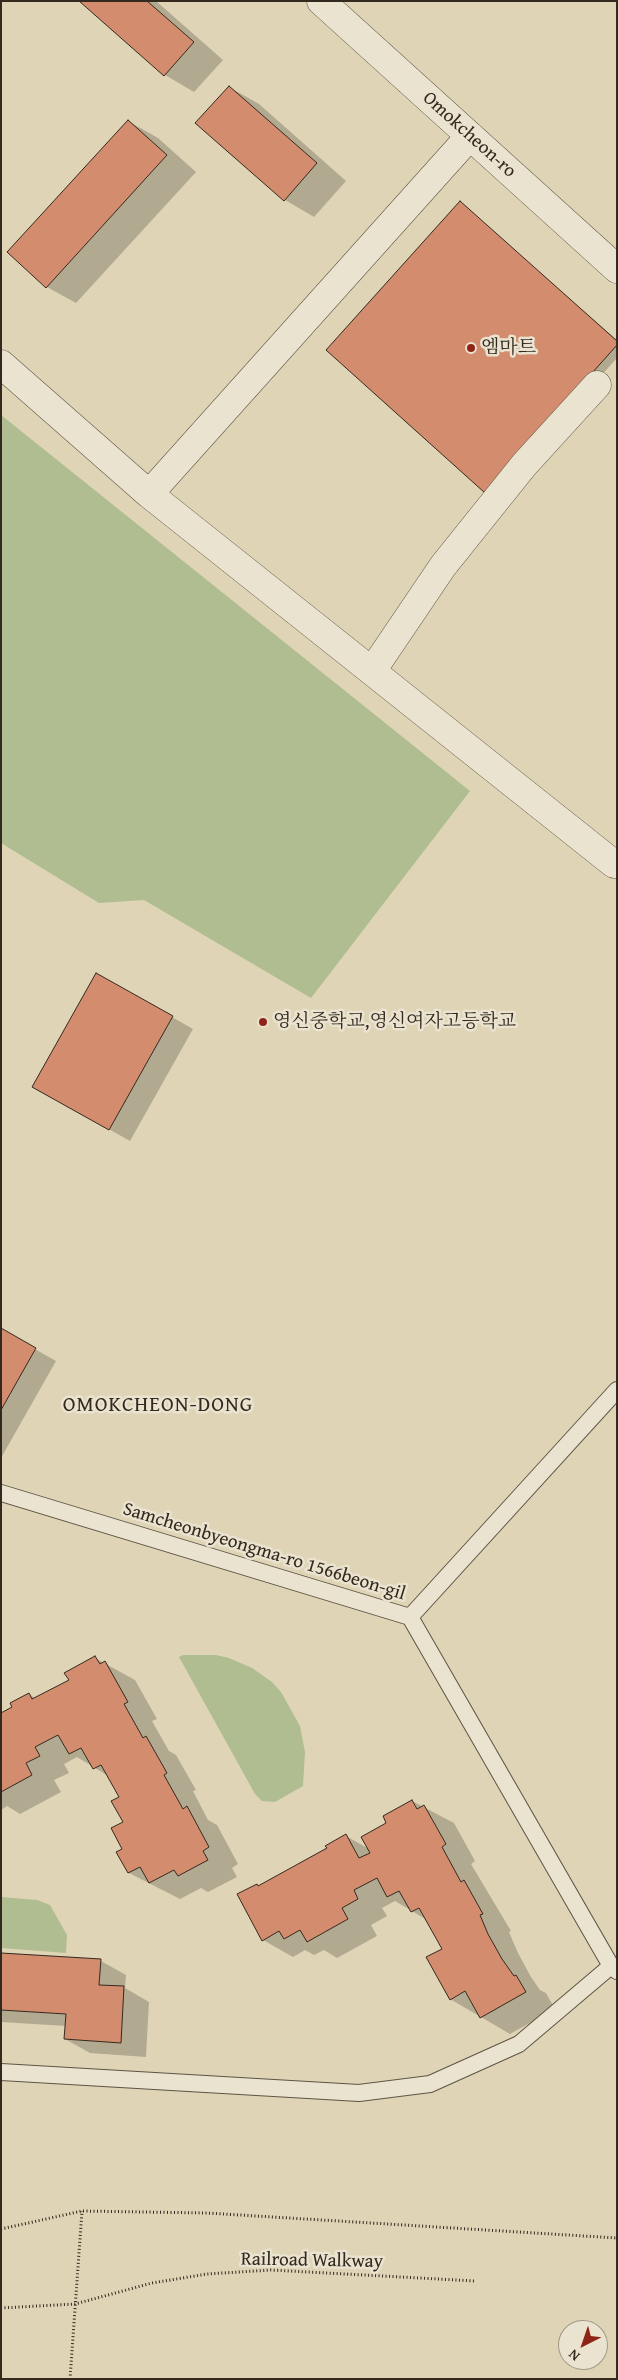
<!DOCTYPE html>
<meta charset="utf-8">
<style>
body{margin:0}
#map{position:relative;width:618px;height:2380px;overflow:hidden;background:#dfd4b6;font-family:"Gentium Book Plus",serif}
canvas{display:block}
.frame{position:absolute;inset:0;border:2px solid #33291e;pointer-events:none}
.north{position:absolute;left:558px;top:2320px;width:50px;height:50px;box-sizing:border-box;background:#eae3d0;border:1px solid #a19989;border-radius:50%;rotate:221deg;font-size:14px;font-weight:700;line-height:20px;text-align:center;color:#33291e}
.north::after{content:'';display:block;margin:auto;width:18px;height:22px;background:#8f2418;clip-path:polygon(50% 0,100% 100%,50% 72%,0 100%)}
</style>
<div id="map">
<canvas width="618" height="2380"></canvas>
<div class="frame"></div>
<div class="north">N</div>
</div>
<script>
const context = document.querySelector('canvas').getContext('2d');
context.lineJoin = 'round';
function paint(path, color) { context.fillStyle = color; context.fill(path, 'evenodd'); }
const toPath = rows => new Path2D(rows.map(r => 'M' + r).join(''));
function trace(path, color, width, dash) { context.strokeStyle = color; context.lineWidth = width; context.lineCap = dash ? 'butt' : 'round'; context.setLineDash(dash || []); context.stroke(path); }
function drawText(font, color, halo, rows, align = 'center') {
  context.font = font + ' "Gentium Book Plus","Noto Serif KR",serif'; context.lineWidth = 5; context.setLineDash([]); context.textBaseline = 'middle'; context.strokeStyle = halo; context.fillStyle = color; for (const [text, x, y, turn = 0] of rows) {
    context.save(); context.translate(x, y); context.rotate((+turn || 0) * Math.PI / 180); context.textAlign = isNaN(turn) ? turn : align; if (halo) context.strokeText(text, 0, 0); context.fillText(text, 0, 0); context.restore();
  }
}
const green = toPath([
 [1,415,470,791,311,998,144,900,99,903,1,843],
 [183,1655,216,1655,229,1658,252,1668,272,1682,281,1692,300,1726,305,1752,303,1786,275,1802,262,1801,255,1794,179,1657],
 [1,1897,37,1900,50,1905,67,1935,66,1953,1,1948]
]);
const shadow = toPath([
 [81,1,156,1,223,60,194,92,165,75],
 [229,87,259,104,346,181,314,217,285,200],
 [128,121,158,138,196,172,76,303,47,287],
 [460,203,617,340,617,358,493,496],
 [96,974,193,1029,130,1141,34,1087],
 [1,1330,56,1361,1,1458],
 [95,1658,135,1680,157,1719,152,1721,169,1751,176,1755,196,1790,193,1791,208,1820,217,1825,238,1864,232,1868,237,1877,208,1892,201,1888,180,1899,129,1873,124,1849,125,1823,121,1798,110,1777,77,1757,64,1764,69,1773,54,1780,61,1792,20,1814,7,1806,1,1810,1,1715,14,1708,29,1694,36,1699,70,1680],
 [412,1801,454,1823,475,1861,471,1864,511,1931,509,1932,518,1953,531,1977,540,1990,546,1993,555,2009,510,2034,450,1999,443,1950,427,1920,395,1901,382,1908,387,1916,371,1925,377,1936,337,1958,324,1950,314,1955,305,1950,293,1957,263,1940,257,1885,259,1886,328,1849,346,1836,369,1849,388,1823],
 [1,1955,101,1961,126,1975,125,1988,149,2002,146,2057,90,2053,65,2039,66,2026,1,2022]
]);
const building = toPath([
 [79,1,147,1,194,42,164,76,79,1],
 [229,86,317,163,284,201,195,123,229,86],
 [128,120,167,155,46,288,7,252,128,120],
 [460,201,617,341,617,345,485,493,326,350,460,201],
 [96,973,173,1016,109,1130,32,1087,96,973],
 [1,1328,36,1348,1,1410,1,1328],
 [95,1656,100,1664,105,1661,128,1702,124,1704,143,1738,146,1736,167,1773,164,1775,183,1809,187,1806,209,1847,203,1851,208,1860,178,1876,174,1870,149,1883,140,1867,128,1873,116,1852,122,1849,111,1828,123,1822,111,1801,119,1797,101,1765,93,1769,81,1748,69,1754,58,1735,35,1747,40,1756,26,1763,32,1775,1,1792,1,1713,12,1707,10,1703,29,1693,32,1699,69,1680,64,1673,95,1656],
 [412,1800,417,1809,424,1805,446,1844,442,1847,461,1882,464,1880,483,1914,480,1915,488,1934,502,1959,514,1976,516,1975,526,1992,480,2018,465,1991,450,2000,426,1957,442,1949,419,1908,411,1912,399,1891,387,1897,377,1878,354,1890,358,1899,342,1908,348,1919,307,1942,300,1930,284,1939,279,1931,262,1941,237,1894,257,1884,258,1886,327,1848,325,1846,346,1834,359,1858,370,1853,361,1837,386,1823,383,1816,412,1800],
 [1,1953,101,1959,99,1985,124,1986,121,2043,64,2039,66,2014,1,2010,1,1953]
]);
const path = toPath([
 [1,2229,82,2211,207,2213,617,2238],
 [1,2308,75,2304,152,2283,207,2274,271,2270,475,2281],
 [70,2379,82,2211]
]);
const service = toPath([
 [1,1493,410,1617,611,1966,617,1971],
 [410,1617,617,1390],
 [1,2072,359,2093,430,2084,519,2044,611,1966]
]);
const minor = toPath([
 [1,364,149,494,470,136],
 [149,494,614,864],
 [372,671,443,566,524,465,597,385]
]);
const tertiary = toPath([
 [321,1,617,269]
]);
const markers = [
 [471,348,5,"#8f2418"],
 [263,1022,5,"#8f2418"]
];
const streetNames = [
 ["Omokcheon-ro",469,135,42],
 ["Samcheonbyeongma-ro 1566beon-gil",264,1552,17],
 ["Railroad Walkway",312,2261,1]
];
const poiNames = [
 ["엠마트",481,348],
 ["영신중학교,영신여자고등학교",273,1022]
];
const quarterNames = [
 ["OMOKCHEON-DONG",158,1406]
];
paint(green, '#afbd91');
paint(shadow, '#0003');
paint(building, '#d38c6e');
trace(building, '#33291e', 1);
trace(service, '#5e5444', 18);
trace(minor, '#5e5444', 29);
trace(tertiary, '#5e5444', 29);
trace(path, '#33291e', 3, [1, 2.5]);
trace(service, '#eae3d0', 16);
trace(minor, '#eae3d0', 28);
trace(tertiary, '#eae3d0', 28);
for (const [x, y, r, color] of markers) { const dot = new Path2D(); dot.arc(x, y, r, 0, 2 * Math.PI); context.fillStyle = color; context.fill(dot); trace(dot, '#eae3d0', 2); }
drawText('19px', '#33291e', '#eae3d0', streetNames);
drawText('19px', '#33291e', '#eae3d0', poiNames, 'left');
context.letterSpacing = '1px';
drawText('21px', '#33291e', '#eae3d0', quarterNames);
context.letterSpacing = '0px';
</script>
